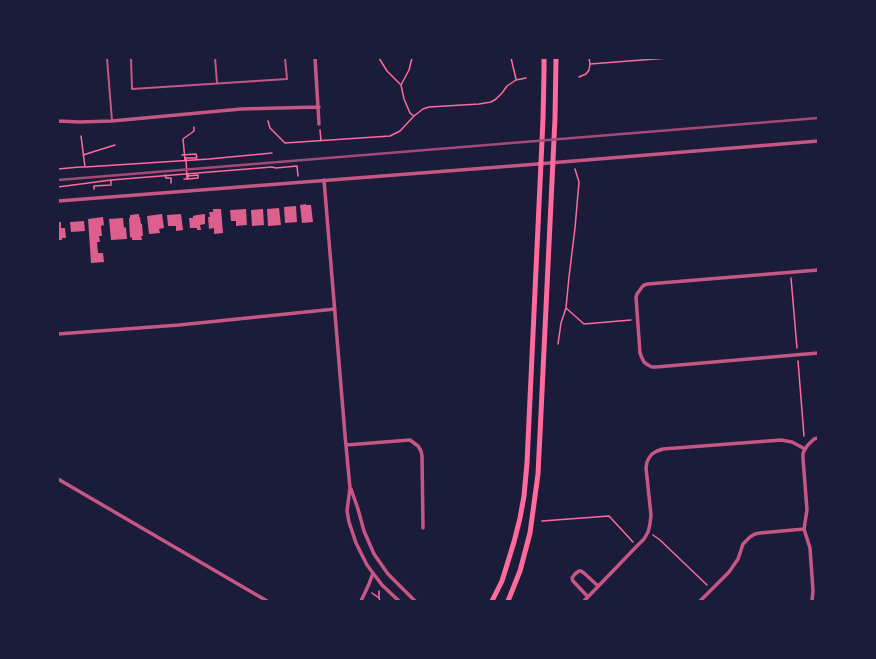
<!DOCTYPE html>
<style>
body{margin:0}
#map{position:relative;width:876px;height:659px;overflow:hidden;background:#1b1b3a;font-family:"IBM Plex Sans",sans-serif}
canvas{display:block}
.frame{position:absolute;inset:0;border:59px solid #1b1b3a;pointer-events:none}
</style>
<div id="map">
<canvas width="876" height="659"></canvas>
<div class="frame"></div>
</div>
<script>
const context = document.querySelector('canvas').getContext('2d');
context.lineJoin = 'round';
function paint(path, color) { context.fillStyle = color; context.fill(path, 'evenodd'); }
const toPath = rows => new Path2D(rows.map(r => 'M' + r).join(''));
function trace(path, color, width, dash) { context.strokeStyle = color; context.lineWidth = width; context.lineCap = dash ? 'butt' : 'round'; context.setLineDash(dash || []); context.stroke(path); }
const building = toPath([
 [306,204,306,205,311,205,313,222,302,223,300,205],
 [296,206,297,222,285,223,284,207],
 [279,208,281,225,268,226,267,209],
 [213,209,221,209,223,233,214,234,214,228,209,229,208,217,210,217,209,212,213,212],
 [246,209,247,225,236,226,236,221,231,221,230,210],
 [263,209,264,225,252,226,251,210],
 [139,214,139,217,140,217,141,224,142,224,143,236,141,236,142,240,132,240,132,237,130,238,129,218,130,218,130,215],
 [162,214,164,228,159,229,160,233,149,234,147,216],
 [181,214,183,230,176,231,176,226,168,226,167,215],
 [205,214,205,224,200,225,201,230,197,230,197,228,190,228,189,218,193,218,193,216,197,215],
 [103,217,104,225,101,226,102,236,99,236,100,242,97,242,98,253,103,253,104,262,91,263,88,219],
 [123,218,124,228,126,227,127,239,111,240,109,219],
 [84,221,85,231,71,232,70,222],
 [58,222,61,222,61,228,65,228,66,238,62,238,62,240,58,240]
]);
const path = toPath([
 [379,58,387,71,401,85],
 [412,58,409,70,401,85,404,99,410,113,414,116],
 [511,58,516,79],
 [590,64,668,58],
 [579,77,586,74,589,70,590,64,589,58],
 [268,121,270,128,285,143,390,136,400,131,414,116,423,109,429,107,479,104,491,102,496,99,502,93,507,86,516,80,526,78],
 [320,130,321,141],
 [81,136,85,167,209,159,272,153],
 [83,155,115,145],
 [182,155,196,154,197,158,186,158,187,179,184,179],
 [185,160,183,139,194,131,194,127],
 [58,169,80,167,85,167],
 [188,174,188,179,198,178,198,175],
 [165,175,166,178,171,178,171,183],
 [188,176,198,175],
 [58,187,111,180,272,167,276,168,297,166,298,176],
 [94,189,94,186,111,185,111,180],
 [791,278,797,348],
 [566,308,584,324,631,320],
 [558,344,561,323,566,308,569,277,575,228,579,182,575,169],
 [798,361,804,436],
 [542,521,609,516,633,542],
 [653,535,660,540,707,585],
 [379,591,379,598,380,601],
 [372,593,379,598]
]);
const service = toPath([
 [107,58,112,121],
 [131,58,132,89,287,79,285,58],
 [215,58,217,83]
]);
const minor = toPath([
 [315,58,319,124],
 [58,121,79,122,112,121,241,109,319,107],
 [324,180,345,435,350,488,347,511,349,522,356,543,367,565,382,585,399,601],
 [58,201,525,165,818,141],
 [818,270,648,284,644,285,642,287,637,294,636,297,640,353,642,358,644,362,648,365,652,367,656,367,818,353],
 [58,334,179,325,335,309],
 [346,445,410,440,418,446,421,451,422,456,423,528],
 [58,479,267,601],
 [351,489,358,509,364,531,374,554,388,574,415,601],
 [588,597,573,581,572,578,575,574,579,571,581,571,584,573,598,586],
 [361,601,369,584,373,573],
 [584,601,637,546,644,539,648,532,650,524,651,515,646,468,647,462,649,458,652,454,657,451,663,449,781,440,792,442,805,449],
 [700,601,729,572,738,559,743,544,750,537,755,534,760,533,804,529],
 [812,601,813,591,810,548,804,529,807,510,803,458,803,453,807,446,814,439,818,438]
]);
const secondary = toPath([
 [492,601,502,581,514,542,520,518,524,496,527,463,543,119,544,72,544,58],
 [508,601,520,571,530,533,538,474,540,434,555,118,556,58]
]);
const rail = toPath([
 [58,180,818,118]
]);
paint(building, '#dd5f8e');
trace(path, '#ff6b9d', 1.5);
trace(service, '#c65784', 2);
trace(minor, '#c65784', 3.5);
trace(secondary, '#ff6b9d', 5);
trace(rail, '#a44b75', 2.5);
</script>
